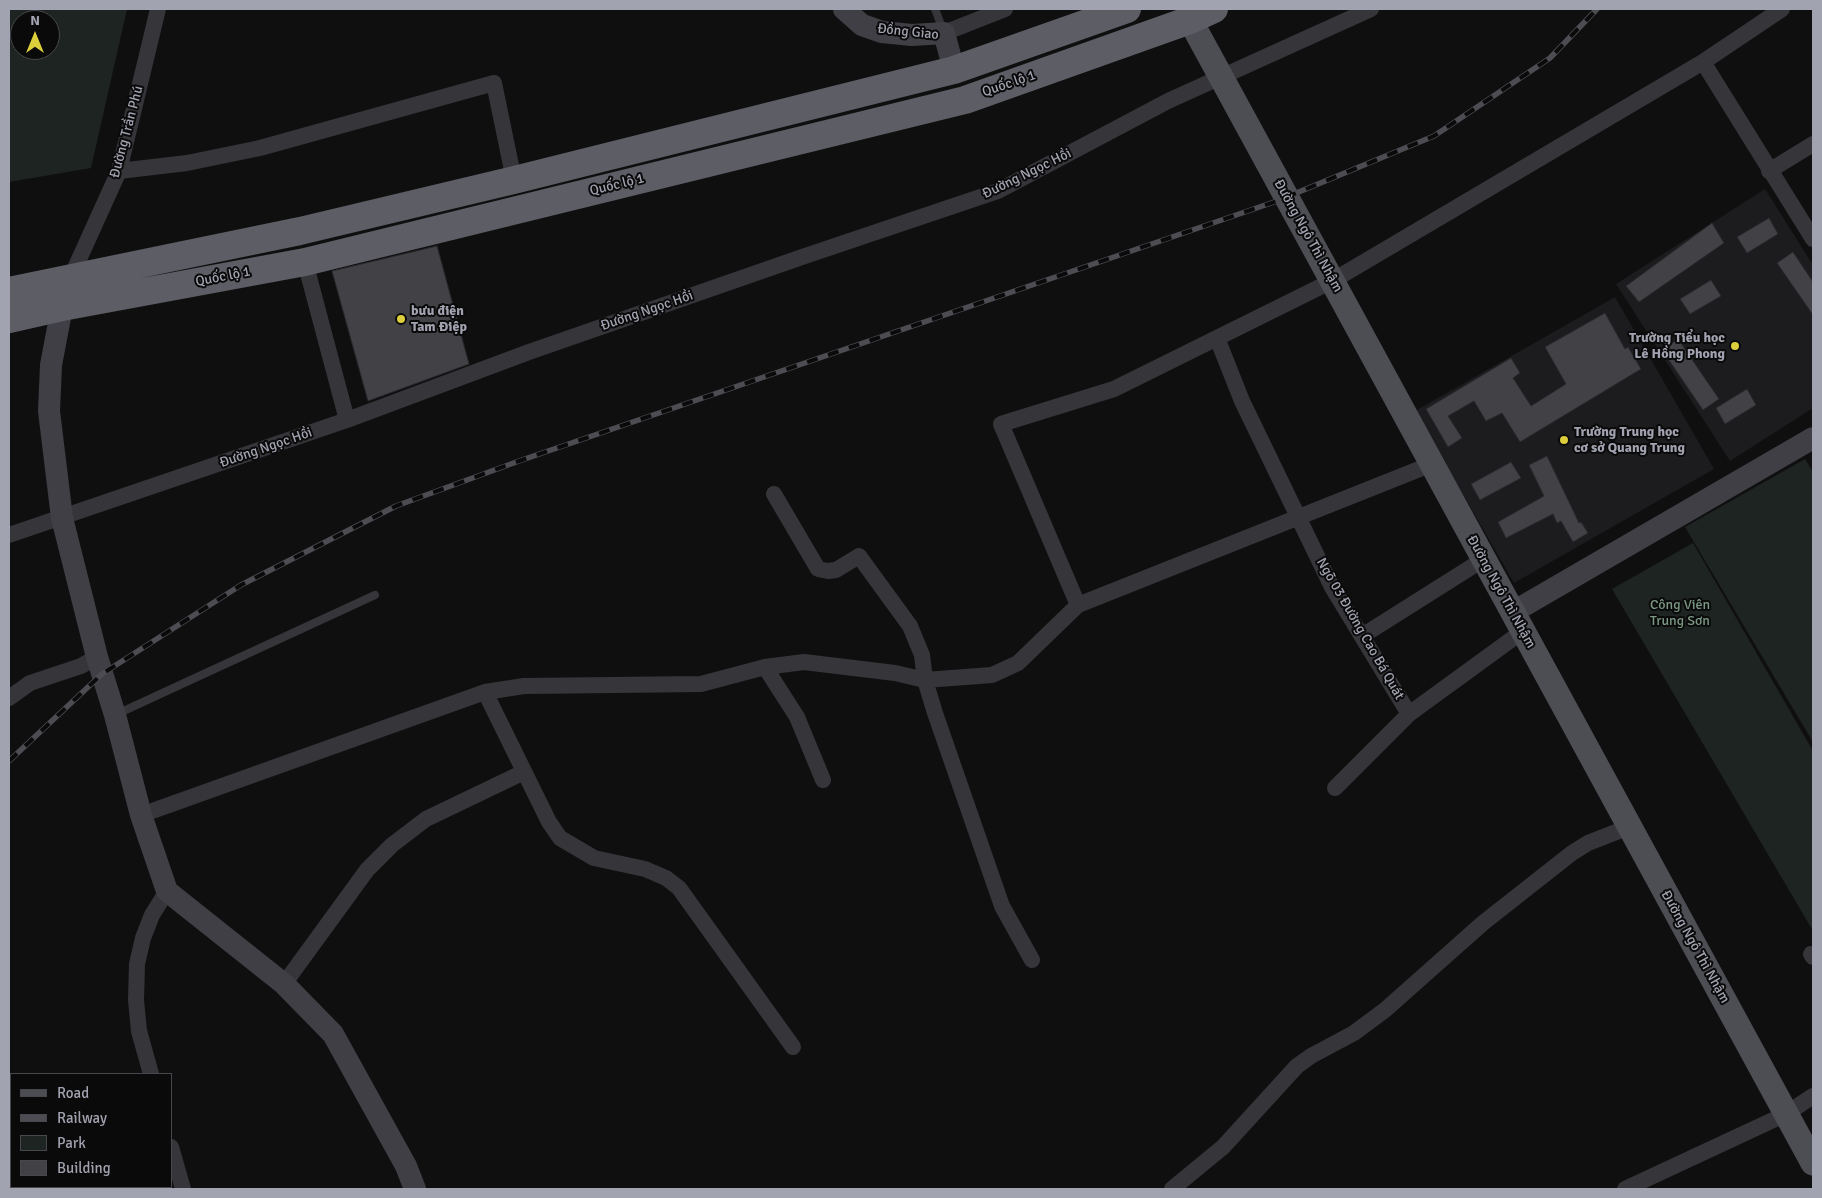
<!DOCTYPE html>
<meta charset="utf-8">
<style>
body{margin:0}
#map{position:relative;width:1822px;height:1198px;overflow:hidden;background:#100f10;font-family:Signika,sans-serif}
canvas{display:block}
.frame{position:absolute;inset:0;border:10px solid #a2a3b0;pointer-events:none}
.legend{position:absolute;left:10px;top:1073px;width:162px;height:115px;box-sizing:border-box;background:#0b0a0b;border:1px solid #47474d;margin:0;padding:6px 9px;list-style:none;font-size:15px;color:#a2a3b0}
.legend li{display:flex;align-items:center;gap:10px;height:25px}
.legend b{width:25px;border:1px solid #47474d}
.north{position:absolute;left:10px;top:10px;width:50px;height:50px;box-sizing:border-box;background:#0b0a0b;border:1px solid #47474d;border-radius:50%;rotate:0deg;font-size:14px;font-weight:700;line-height:20px;text-align:center;color:#a2a3b0}
.north::after{content:'';display:block;margin:auto;width:18px;height:22px;background:#dccf3b;clip-path:polygon(50% 0,100% 100%,50% 72%,0 100%)}
</style>
<div id="map">
<canvas width="1822" height="1198"></canvas>
<div class="frame"></div>
<ul class="legend">
<li><b style="height:6px;background:#4d4d54"></b>Road</li>
<li><b style="height:6px;background:#4c4c52"></b>Railway</li>
<li><b style="height:14px;background:#1e2421"></b>Park</li>
<li><b style="height:14px;background:#414146"></b>Building</li>
</ul>
<div class="north">N</div>
</div>
<script>
const context = document.querySelector('canvas').getContext('2d');
context.lineJoin = 'round';
function paint(path, color) { context.fillStyle = color; context.fill(path, 'evenodd'); }
const toPath = rows => new Path2D(rows.map(r => 'M' + r).join(''));
function trace(path, color, width, dash) { context.strokeStyle = color; context.lineWidth = width; context.lineCap = dash ? 'butt' : 'round'; context.setLineDash(dash || []); context.stroke(path); }
function drawText(font, color, halo, rows, align = 'center') {
  context.font = font + ' Signika,sans-serif'; context.lineWidth = 4; context.setLineDash([]); context.textBaseline = 'middle'; context.strokeStyle = halo; context.fillStyle = color; for (const [text, x, y, turn = 0] of rows) {
    context.save(); context.translate(x, y); context.rotate((+turn || 0) * Math.PI / 180); context.textAlign = isNaN(turn) ? turn : align; if (halo) context.strokeText(text, 0, 0); context.fillText(text, 0, 0); context.restore();
  }
}
const built = toPath([
 [1765,189,1813,265,1813,408,1730,461,1616,284],
 [1615,297,1714,469,1514,583,1415,411]
]);
const green = toPath([
 [9,9,127,9,91,168,9,182],
 [20,20,50,20,50,50,20,50],
 [1805,459,1813,472,1813,742,1685,527],
 [1693,543,1813,751,1813,931,1612,589]
]);
const building = toPath([
 [1769,218,1778,234,1747,253,1737,237,1769,218],
 [1712,223,1724,243,1639,302,1626,286,1712,223],
 [437,246,469,364,368,401,332,271,437,246],
 [1793,252,1813,282,1813,315,1777,263,1793,252],
 [1711,280,1721,296,1690,314,1680,299,1711,280],
 [1605,313,1625,349,1628,347,1641,369,1520,442,1502,413,1486,421,1474,401,1448,416,1462,438,1448,447,1426,409,1511,358,1520,373,1513,378,1531,406,1566,384,1545,347,1605,313],
 [1678,339,1719,399,1703,410,1662,350,1678,339],
 [1747,389,1756,405,1725,424,1716,408,1747,389],
 [1547,456,1579,523,1581,522,1588,533,1573,542,1561,521,1557,523,1553,514,1506,538,1498,522,1544,496,1529,465,1547,456],
 [1511,462,1521,478,1480,500,1471,484,1511,462]
]);
const lane = toPath([
 [935,9,943,30],
 [117,714,375,595]
]);
const street = toPath([
 [944,33,1005,9],
 [1703,62,1813,239],
 [119,171,187,163,260,148,494,83,514,180],
 [1769,171,1813,144],
 [305,262,347,420],
 [71,277,119,171,158,9],
 [1217,338,1242,401,1332,587,1409,714],
 [774,494,818,569,828,571,836,570,859,556,910,626,922,655,925,680,935,713,1002,906,1032,960],
 [9,535,347,420,529,352,805,256,998,191,1168,101,1371,9],
 [1078,605,1001,424,1114,389,1332,281,1703,62,1782,9],
 [1362,636,1484,559],
 [765,667,797,717,823,780],
 [485,692,549,822,560,838,594,858,645,869,666,878,679,888,793,1047],
 [9,698,30,683,81,666,97,657],
 [1335,788,1409,714,1523,631],
 [141,815,485,692,524,686,701,684,765,667,804,662,895,673,925,680,992,675,1018,663,1078,605,1432,464],
 [1811,954,1813,957],
 [284,984,367,870,392,845,426,819,524,772],
 [151,1074,139,1031,136,1000,137,964,143,938,152,915,167,891],
 [171,1147,183,1189],
 [24,1189,26,1187],
 [1172,1189,1223,1147,1297,1066,1311,1056,1354,1033,1385,1010,1483,923,1572,853,1588,843,1629,827],
 [1625,1189,1786,1114,1813,1096]
]);
const secondary = toPath([
 [844,9,862,25,882,32,912,35,944,33,954,70],
 [62,307,51,365,49,411,62,518,97,657,115,715,141,815,167,891,284,984,333,1034,406,1166,415,1189],
 [1513,612,1813,438]
]);
const primary = toPath([
 [1190,20,1813,1163]
]);
const highway = toPath([
 [9,291,300,231,514,180,954,70,1127,9],
 [9,319,62,307,305,262,965,100,1190,20,1214,9]
]);
const rail = toPath([
 [9,761,102,674,241,585,396,506,519,461,1277,201,1434,136,1550,58,1597,9]
]);
const markers = [
 [401,319,5,"#dccf3b"],
 [1735,346,5,"#dccf3b"],
 [1564,440,5,"#dccf3b"]
];
const streetNames = [
 ["Đồng Giao",908,32,6],
 ["Quốc lộ 1",1009,84,-19],
 ["Đường Trần Phú",127,132,-75],
 ["Đường Ngọc Hồi",1027,174,-26],
 ["Quốc lộ 1",617,185,-14],
 ["Đường Ngô Thì Nhậm",1308,236,61],
 ["Quốc lộ 1",223,277,-11],
 ["Đường Ngọc Hồi",647,311,-19],
 ["Đường Ngọc Hồi",266,448,-19],
 ["Đường Ngô Thì Nhậm",1501,592,61],
 ["Ngõ 03 Đường Cao Bá Quát",1360,629,60],
 ["Đường Ngô Thì Nhậm",1695,947,61]
];
const poiNames = [
 ["bưu điện",411,311],
 ["Tam Điệp",411,327],
 ["Trường Tiểu học",1725,338,"right"],
 ["Lê Hồng Phong",1725,354,"right"],
 ["Trường Trung học",1574,432],
 ["cơ sở Quang Trung",1574,448]
];
const parkNames = [
 ["Công Viên",1680,605],
 ["Trung Sơn",1680,621]
];
paint(built, '#1c1b1d');
paint(green, '#1e2421');
paint(building, '#414146');
trace(building, '#2a292c', 1);
trace(lane, '#36363a', 8);
trace(street, '#36363a', 16);
trace(secondary, '#3f3f45', 22);
trace(primary, '#4d4d54', 25);
trace(highway, '#5d5d65', 28);
trace(rail, '#4c4c52', 5.5);
trace(rail, '#0b0a0b', 4, [11]);
for (const [x, y, r, color] of markers) { const dot = new Path2D(); dot.arc(x, y, r, 0, 2 * Math.PI); context.fillStyle = color; context.fill(dot); trace(dot, '#0b0a0b', 2); }
drawText('14px', '#a2a3b0', '#0b0a0b', streetNames);
drawText('bold 14px', '#a2a3b0', '#0b0a0b', poiNames, 'left');
drawText('14px', '#7b9984', '#0b0a0b', parkNames);
</script>
